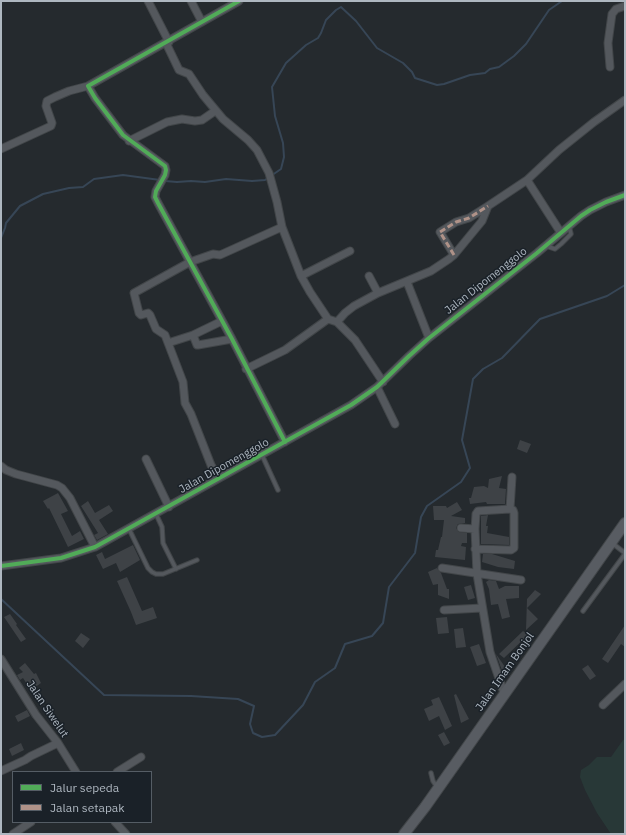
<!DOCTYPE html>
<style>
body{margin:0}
#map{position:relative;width:626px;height:835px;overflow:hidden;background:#252a2e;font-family:"IBM Plex Sans",sans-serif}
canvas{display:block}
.frame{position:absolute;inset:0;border:2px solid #aeb7c0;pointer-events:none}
.legend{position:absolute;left:12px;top:771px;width:140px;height:52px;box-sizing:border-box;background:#1a2128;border:1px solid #555d65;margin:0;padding:5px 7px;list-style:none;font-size:12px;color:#aeb7c0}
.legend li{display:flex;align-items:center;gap:8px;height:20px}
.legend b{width:20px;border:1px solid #555d65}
</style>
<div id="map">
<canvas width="626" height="835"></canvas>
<div class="frame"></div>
<ul class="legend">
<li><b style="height:5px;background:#51ab58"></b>Jalur sepeda</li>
<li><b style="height:5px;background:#af9288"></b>Jalan setapak</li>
</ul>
</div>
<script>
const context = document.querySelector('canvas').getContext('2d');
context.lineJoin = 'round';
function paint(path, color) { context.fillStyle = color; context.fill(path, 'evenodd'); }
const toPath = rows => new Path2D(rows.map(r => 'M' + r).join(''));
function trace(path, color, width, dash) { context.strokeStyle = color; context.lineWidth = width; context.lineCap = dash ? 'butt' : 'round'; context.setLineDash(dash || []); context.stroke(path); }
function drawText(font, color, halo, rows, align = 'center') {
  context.font = font + ' "IBM Plex Sans",sans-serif'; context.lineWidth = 3; context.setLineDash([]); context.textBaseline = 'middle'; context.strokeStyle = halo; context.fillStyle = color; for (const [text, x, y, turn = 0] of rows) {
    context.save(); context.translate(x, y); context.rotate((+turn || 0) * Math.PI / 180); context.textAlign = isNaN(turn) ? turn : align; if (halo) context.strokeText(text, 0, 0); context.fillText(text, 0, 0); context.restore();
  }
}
const green = toPath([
 [625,739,625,834,611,834,597,813,585,790,580,777,581,770,589,765,597,757,611,757,623,740]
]);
const stream = toPath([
 [165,181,177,182,191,181,205,182,226,179,252,181,265,180,281,169,284,157,283,143,275,116,272,87,286,63,306,45,318,38,321,33,326,20,336,10,341,7,356,21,377,48,403,63,412,72,415,78,437,85,444,84,470,75,485,73,490,69,499,67,514,56,526,44,549,10,562,1],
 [1,238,5,228,6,223,20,206,43,194,69,188,83,187,94,179,123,175,160,180],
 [1,599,104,695,191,696,238,699,254,706,250,724,253,733,262,737,275,735,303,705,315,682,335,668,345,644,372,636,383,623,389,587,415,553,421,517,427,506,461,482,470,468,462,440,473,379,483,369,502,358,540,319,607,296,625,285]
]);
const building = toPath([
 [520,440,531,444,527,453,517,449],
 [502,476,499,488,506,489,505,504,487,504,486,502,470,504,469,498,471,498,474,487,484,486,488,488,489,479],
 [58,493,68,511,61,514,72,536,80,531,84,539,68,547,49,508,48,509,43,501],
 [88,501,95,513,109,505,113,511,99,520,108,534,97,540,94,535,98,533,81,506],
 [457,502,462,510,451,516,465,518,465,523,458,524,456,528,459,532,467,533,467,543,462,543,461,546,466,547,465,560,435,557,436,550,438,550,441,537,442,537,444,520,434,520,433,506,446,506,447,508],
 [488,515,486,526,488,526,487,533,509,537,509,545,481,544,481,516],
 [133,545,140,560,120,572,116,563,103,569,96,555,102,552,105,559],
 [483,554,492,554,515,561,514,569,498,567,482,562],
 [437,568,441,573,447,589,449,589,449,599,438,595,438,584,433,585,428,572],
 [127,577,142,611,153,607,157,618,136,625,131,612,117,581],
 [489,580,496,581,499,589,505,586,519,586,519,598,506,599,510,617,502,619,498,604,491,605,489,589,486,582],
 [471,585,475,598,468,600,464,587],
 [535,590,541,594,527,608,538,619,526,630,527,599],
 [10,614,17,624,16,625,26,639,21,642,4,617],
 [447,617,449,633,438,634,436,618],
 [625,625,625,647,621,644,608,663,602,659],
 [463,628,466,647,456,648,454,629],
 [523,631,528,635,504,658,499,654],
 [81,633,90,639,83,648,75,641],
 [479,644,486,663,477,666,470,647],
 [496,654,510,674,504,676],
 [25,663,34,674,36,673,41,683,31,690,23,678,20,680,17,675,23,672,19,668],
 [588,665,596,676,590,680,582,669],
 [456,694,469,719,461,723,454,695],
 [439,697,452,726,445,730,439,716,429,721,424,709,433,705,431,700],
 [27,710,30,716,18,722,15,716],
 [444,732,450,743,444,746,438,735],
 [21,743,24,750,12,756,9,749]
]);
const lane = toPath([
 [547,245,549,247,555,249,561,244,571,234,569,226],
 [262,455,278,490],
 [156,514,162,527,163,543,176,569],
 [129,529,148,568,152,572,156,574,163,574,197,560],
 [612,543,625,553],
 [583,611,625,554],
 [431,773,433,781,437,787]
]);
const street = toPath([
 [148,1,169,42],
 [191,1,202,22],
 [239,1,88,86,95,98,123,135,165,166,166,170,165,175,156,191,155,197,158,203,232,339,285,442],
 [166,43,179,70,189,74,203,95,223,119,248,140,257,150,269,173,277,202,282,227,301,276,310,292,328,319,337,322,355,340,383,382],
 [610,67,608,43,612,14,616,9,625,6],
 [129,141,167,122,182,119,195,121,202,120,215,111],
 [1,149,51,126,52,123,46,106,47,101,55,97,69,91,88,86],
 [527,180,561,233],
 [454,255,440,232,456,222,469,218,488,206],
 [301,276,350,251],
 [369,276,378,293],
 [407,282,429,338],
 [337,322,345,313,354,306,378,293,431,271,449,259,454,255,482,221,488,206,527,180,559,150,594,122,625,100],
 [193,335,197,345,198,345,232,339],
 [168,343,193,335,222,321],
 [246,369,285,350,328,319],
 [377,387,395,424],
 [146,459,169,507],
 [1,466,6,470,16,474,57,485,62,488,70,498,95,547],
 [218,478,211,465,191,414,185,403,183,382,165,335,156,329,150,315,148,313,141,315,139,313,134,293,190,262,213,254,220,255,282,227],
 [461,528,475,529],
 [475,549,511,550,514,548,514,513,513,510,510,509,512,477],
 [1,566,61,558,95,547,351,405,377,387,409,356,429,338,537,253,581,216,590,210,606,202,625,195],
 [442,568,521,580],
 [444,610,482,608],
 [1,659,36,715,58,743,76,772],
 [504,693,490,652,477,574,475,529,476,514,478,511,510,509],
 [603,705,625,684],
 [1,771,25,760,31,756,58,743],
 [117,772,141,757],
 [115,822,126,834],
 [13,834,31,822]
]);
const secondary = toPath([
 [404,834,425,807,625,523]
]);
const quiet = toPath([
 [454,255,440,232,456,222,469,218,488,206]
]);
const cycleway = toPath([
 [239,1,88,86,95,98,123,135,165,166,166,170,165,175,156,191,155,197,158,203,232,339,285,442],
 [1,566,61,558,95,547,351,405,377,387,409,356,429,338,537,253,581,216,590,210,606,202,625,195]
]);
const streetNames = [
 ["Jalan Dipomenggolo",486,281,-38],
 ["Jalan Dipomenggolo",224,466,-29],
 ["Jalan Imam Bonjol",505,672,-55],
 ["Jalan Siwelut",47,709,56]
];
paint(green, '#283837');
trace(stream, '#374656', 2);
paint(building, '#3e4246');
trace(lane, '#424649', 5.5);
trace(street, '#424649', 9);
trace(secondary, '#424649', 12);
trace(lane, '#54585d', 3.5);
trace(street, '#54585d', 7);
trace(secondary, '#585c62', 10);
trace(quiet, '#af9288', 3, [6, 3]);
trace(cycleway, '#51ab58', 4);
drawText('11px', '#aeb7c0', '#1a2128', streetNames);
</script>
